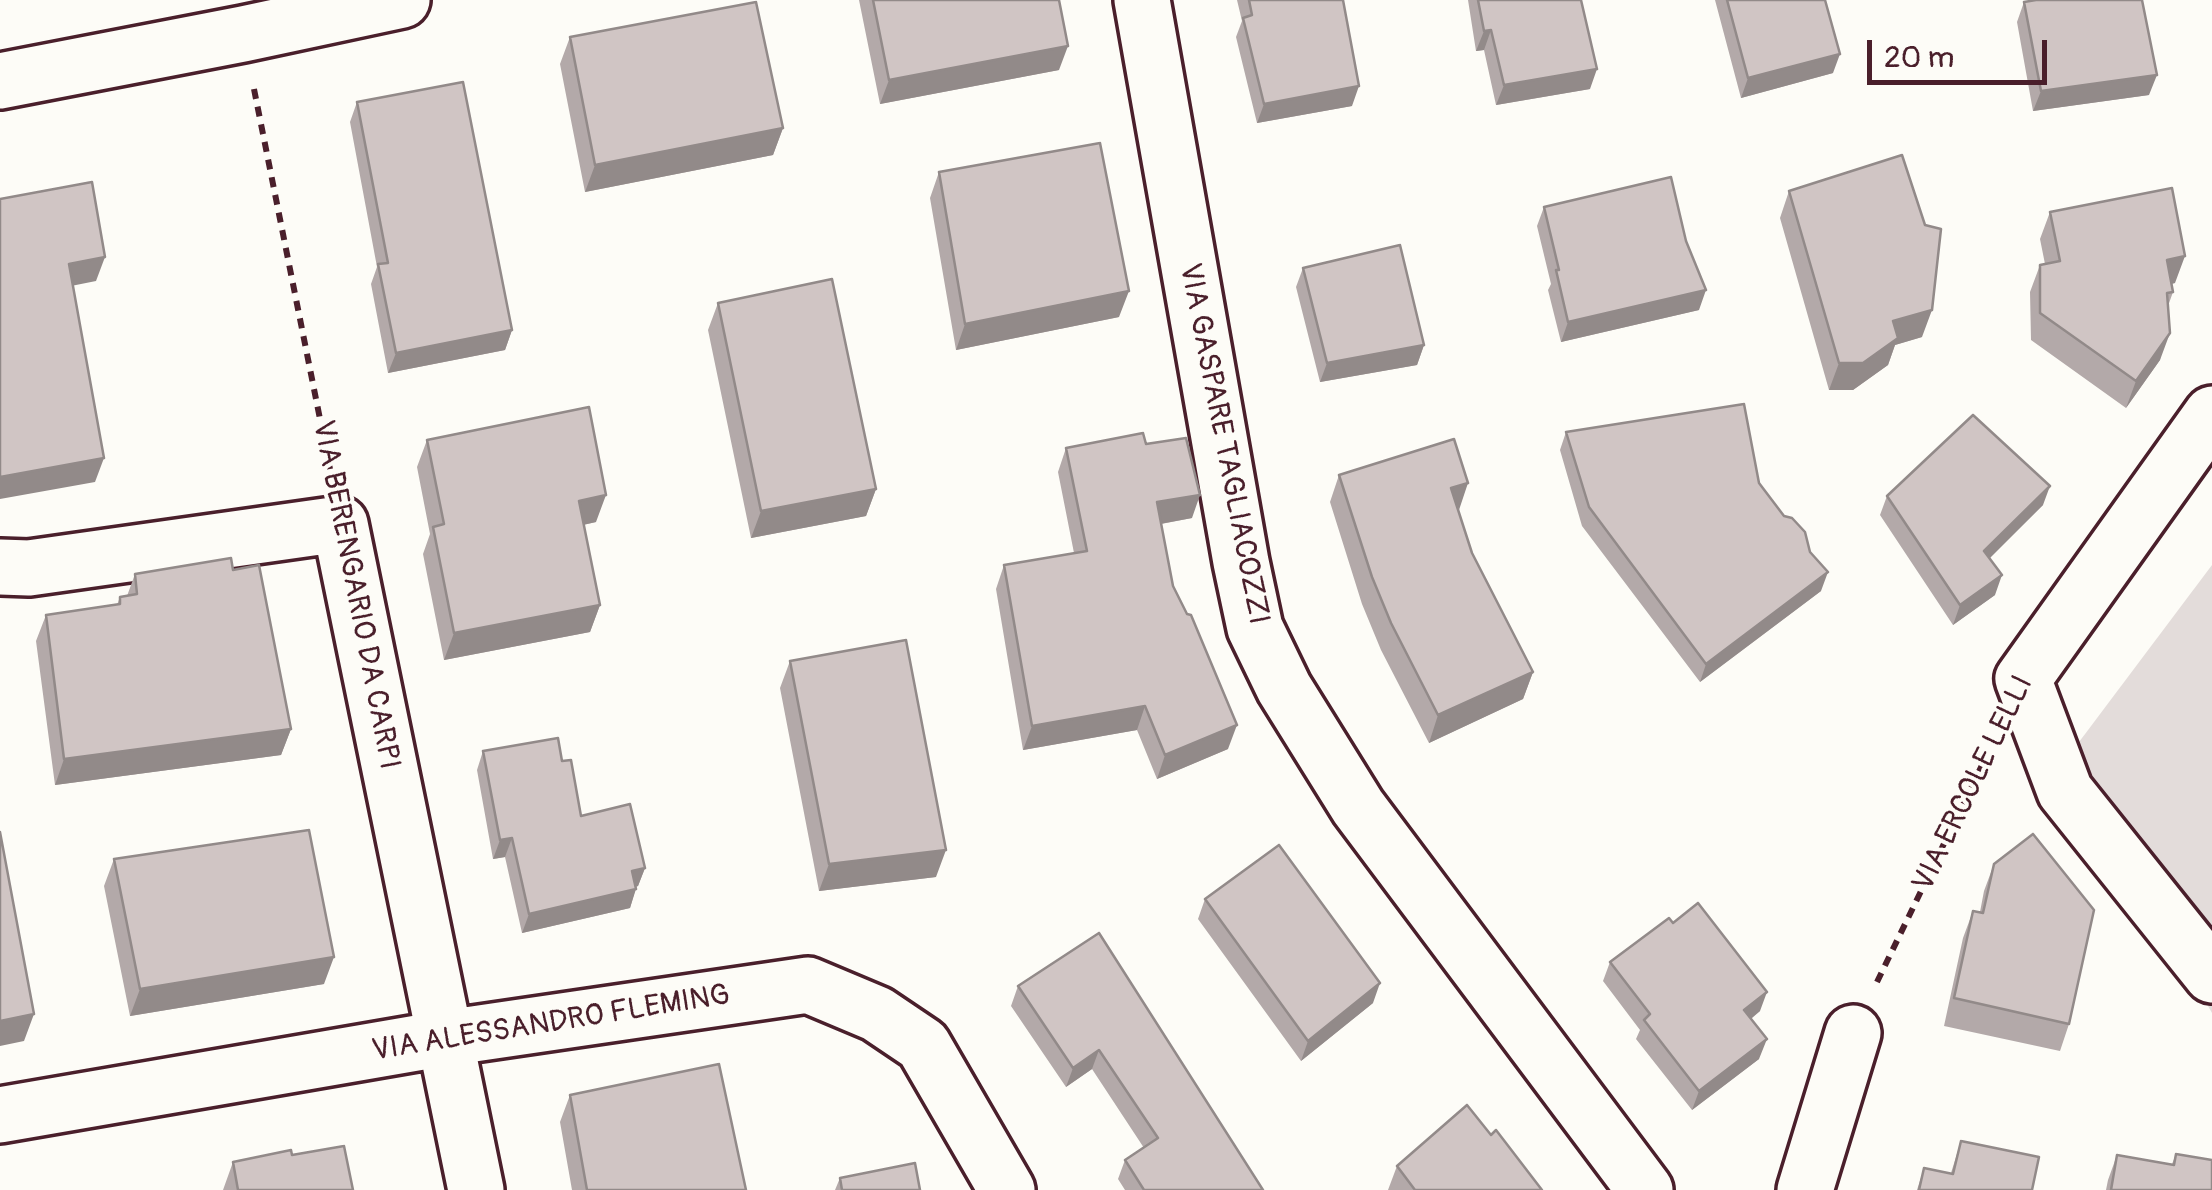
<!DOCTYPE html>
<style>
body{margin:0}
#map{position:relative;width:2212px;height:1190px;overflow:hidden;background:#fdfcf7;font-family:Pangolin,sans-serif}
canvas{display:block}
.scale{position:absolute;left:1867px;top:40px;width:180px;height:45px;box-sizing:border-box;border:5px solid #4a1f2b;border-top:0;padding-left:12px;font-size:30px;line-height:35px;white-space:nowrap;color:#4a1f2b;-webkit-text-stroke:8px #fdfcf7;paint-order:stroke}
</style>
<div id="map">
<canvas width="2212" height="1190"></canvas>
<div class="scale">20 m</div>
</div>
<script>
const context = document.querySelector('canvas').getContext('2d');
context.lineJoin = 'round';
function paint(path, color) { context.fillStyle = color; context.fill(path, 'evenodd'); }
const toPath = rows => new Path2D(rows.map(r => 'M' + r).join(''));
function trace(path, color, width, dash) { context.strokeStyle = color; context.lineWidth = width; context.lineCap = dash ? 'butt' : 'round'; context.setLineDash(dash || []); context.stroke(path); }
function drawText(font, color, halo, rows, align = 'center') {
  context.font = font + ' Pangolin,sans-serif'; context.lineWidth = 8; context.setLineDash([]); context.textBaseline = 'middle'; context.strokeStyle = halo; context.fillStyle = color; for (const [text, x, y, turn = 0] of rows) {
    context.save(); context.translate(x, y); context.rotate((+turn || 0) * Math.PI / 180); context.textAlign = isNaN(turn) ? turn : align; if (halo) context.strokeText(text, 0, 0); context.fillText(text, 0, 0); context.restore();
  }
}
const green = toPath([
 [2212,565,2212,1013,2067,758]
]);
const path = toPath([
 [254,89,330,469],
 [1877,982,1987,755]
]);
const street = toPath([
 [1142,0,1241,562,1255,628,1284,688,1358,807,1645,1190],
 [2212,414,2023,679,2065,791,2212,975],
 [0,567,29,568,340,524,476,1190],
 [0,1115,446,1038,808,985,877,1014,923,1045,1007,1190],
 [1805,1190,1853,1033]
]);
const secondary = toPath([
 [0,81,243,34,402,0]
]);
const wall = toPath([
 [859,0,1059,0,1059,70,880,104],
 [1237,0,1343,0,1352,106,1257,123,1236,37,1242,21],
 [1468,0,1581,0,1590,89,1496,105,1484,50,1476,51],
 [1715,0,1825,0,1833,73,1741,98],
 [2024,2,2149,95,2033,111,2017,22],
 [570,37,783,128,773,155,585,192,560,64],
 [357,102,512,330,505,350,388,373,371,284,377,267,350,122],
 [939,172,1119,317,956,350,930,198],
 [1789,191,1922,337,1895,345,1888,365,1853,390,1829,390,1780,218],
 [1544,207,1699,310,1561,342,1548,290,1551,284,1537,226],
 [2050,212,2175,283,2171,284,2173,292,2168,306,2160,360,2126,408,2031,340,2030,292,2040,265,2045,264,2040,239],
 [1303,268,1424,345,1417,365,1320,382,1296,287],
 [718,303,876,489,866,516,751,538,708,330],
 [1566,432,1759,483,1821,591,1700,682,1582,526,1560,450],
 [427,440,596,522,583,525,600,605,590,632,444,660,423,554,430,534,417,467],
 [1146,444,1192,518,1161,524,1173,586,1228,749,1157,779,1137,730,1023,750,996,589,1004,565,1074,553,1058,472,1066,448],
 [1339,475,1458,510,1472,553,1533,672,1523,699,1429,743,1381,650,1362,604,1330,502],
 [1887,496,2043,505,1989,558,1995,595,1953,625,1880,515],
 [233,570,291,729,281,755,55,785,36,641,46,615,117,605,120,597,127,596,135,574],
 [790,661,936,877,819,891,780,688],
 [483,751,562,761,581,816,645,868,638,886,636,887,630,908,522,933,505,857,493,859,477,770],
 [114,859,324,984,130,1016,104,886],
 [1994,864,2069,1024,2060,1051,1944,1026,1963,938,1973,911,1980,912,1984,891],
 [1205,899,1373,1003,1301,1061,1198,919],
 [1099,933,1263,1190,1125,1190,1118,1179,1125,1160,1144,1148,1092,1069,1066,1087,1011,1006,1018,986],
 [1610,962,1760,1011,1751,1019,1759,1059,1692,1110,1636,1039,1640,1030,1603,981],
 [570,1095,746,1190,572,1190,560,1122],
 [1491,1135,1542,1190,1388,1190,1397,1166],
 [1961,1141,2032,1190,1917,1190,1924,1168,1951,1173],
 [2176,1154,2212,1190,2106,1190,2108,1180,2117,1155,2172,1164],
 [292,1155,353,1190,223,1190,233,1162],
 [840,1178,920,1190,835,1190]
]);
const shadedWall = toPath([
 [1491,30,1484,50,1476,51,1484,31],
 [1068,46,1059,70,880,104,889,80],
 [1840,54,1833,73,1741,98,1748,78],
 [1597,69,1590,89,1496,105,1504,85],
 [2157,75,2149,95,2033,111,2041,91],
 [1359,86,1352,106,1257,123,1264,104],
 [783,128,773,155,585,192,595,165],
 [2185,256,2175,283,2157,287,2167,260],
 [105,257,96,281,61,288,69,264],
 [1706,290,1699,310,1561,342,1568,322],
 [1129,291,1119,317,956,350,965,324],
 [1932,310,1922,337,1895,345,1888,365,1853,390,1829,390,1839,363,1893,321],
 [512,330,505,350,388,373,396,353],
 [2170,333,2160,360,2126,408,2136,381],
 [1424,345,1417,365,1320,382,1327,363],
 [104,458,95,482,0,499,0,477],
 [1468,483,1459,510,1451,488],
 [2050,486,2043,505,1977,571,1984,551],
 [876,489,866,516,751,538,761,511],
 [606,495,596,522,569,528,579,501],
 [1200,495,1192,518,1149,526,1157,502],
 [1828,572,1821,591,1700,682,1706,664],
 [2002,575,1995,595,1953,625,1960,605],
 [600,605,590,632,444,660,454,633],
 [1533,672,1523,699,1429,743,1438,715],
 [1145,706,1137,730,1023,750,1032,726],
 [1237,725,1228,749,1157,779,1165,755],
 [291,729,281,755,55,785,64,759],
 [512,838,505,857,493,859,500,840],
 [946,850,936,877,819,891,829,864],
 [645,868,638,886,625,889,632,871],
 [636,889,630,908,522,933,529,914],
 [334,957,324,984,130,1016,140,989],
 [1380,983,1373,1003,1301,1061,1308,1041],
 [1767,992,1760,1011,1737,1030,1744,1010],
 [34,1014,24,1041,0,1046,0,1021],
 [1767,1039,1759,1059,1692,1110,1699,1091],
 [1099,1050,1092,1069,1066,1087,1073,1068]
]);
const building = toPath([
 [873,0,1059,0,1068,46,889,80,873,0],
 [1249,0,1343,0,1359,86,1264,104,1243,18,1252,15,1249,0],
 [1478,0,1581,0,1597,69,1504,85,1491,30,1484,31,1478,0],
 [1727,0,1825,0,1840,54,1748,78,1727,0],
 [2036,0,2142,0,2157,75,2041,91,2024,2,2036,0],
 [756,2,783,128,595,165,570,37,756,2],
 [463,82,512,330,396,353,378,264,388,263,357,102,463,82],
 [1100,143,1129,291,965,324,939,172,1100,143],
 [1902,155,1925,225,1941,229,1932,310,1893,321,1898,338,1863,363,1839,363,1789,191,1902,155],
 [1671,177,1686,241,1706,290,1568,322,1556,270,1559,270,1544,207,1671,177],
 [92,182,105,257,69,264,104,458,0,477,0,199,92,182],
 [2172,188,2185,256,2167,260,2173,292,2167,293,2170,333,2136,381,2040,313,2040,265,2060,261,2050,212,2172,188],
 [1400,245,1424,345,1327,363,1303,268,1400,245],
 [832,279,876,489,761,511,718,303,832,279],
 [1744,404,1759,483,1784,516,1792,518,1805,532,1810,552,1828,572,1706,664,1589,507,1566,432,1744,404],
 [589,407,606,495,579,501,600,605,454,633,433,527,444,524,427,440,589,407],
 [1973,415,2050,486,1984,551,2002,575,1960,605,1887,496,1973,415],
 [1143,433,1146,444,1186,438,1200,495,1157,502,1173,586,1187,614,1191,615,1237,725,1165,755,1145,706,1032,726,1004,565,1087,551,1066,448,1143,433],
 [1454,439,1468,483,1451,488,1472,553,1533,672,1438,715,1391,623,1372,577,1339,475,1454,439],
 [231,558,233,570,259,565,291,729,64,759,46,615,120,604,120,597,137,594,135,574,231,558],
 [906,640,946,850,829,864,790,661,906,640],
 [558,738,562,761,571,760,581,816,630,804,645,868,632,871,636,889,529,914,512,838,500,840,483,751,558,738],
 [309,830,334,957,140,989,114,859,309,830],
 [0,832,34,1014,0,1021,0,832],
 [2033,834,2094,910,2069,1024,1954,998,1973,911,1983,913,1994,864,2033,834],
 [1279,845,1380,983,1308,1041,1205,899,1279,845],
 [1698,903,1767,992,1744,1010,1767,1039,1699,1091,1644,1020,1650,1014,1610,962,1669,918,1673,923,1698,903],
 [1099,933,1263,1190,1144,1190,1125,1160,1158,1138,1099,1050,1073,1068,1018,986,1099,933],
 [719,1064,746,1190,587,1190,570,1095,719,1064],
 [1467,1105,1491,1135,1496,1130,1542,1190,1415,1190,1397,1166,1467,1105],
 [1961,1141,2039,1157,2032,1190,1919,1190,1924,1168,1953,1174,1961,1141],
 [344,1146,353,1190,238,1190,233,1162,291,1150,292,1155,344,1146],
 [2176,1154,2212,1160,2212,1190,2111,1190,2117,1155,2174,1165,2176,1154],
 [915,1163,920,1190,842,1190,840,1178,915,1163]
]);
const streetNames = [
 ["VIA GASPARE TAGLIACOZZI",1223,444,79],
 ["VIA BERENGARIO DA CARPI",355,595,79],
 ["VIA ERCOLE LELLI",1974,784,-64],
 ["VIA ALESSANDRO FLEMING",551,1024,-9]
];
paint(green, '#e3dcda');
trace(street, '#4a1f2b', 62);
trace(secondary, '#4a1f2b', 62);
trace(path, '#4a1f2b', 6, [10, 8]);
trace(street, '#fdfcf7', 55);
trace(secondary, '#fdfcf7', 55);
paint(wall, '#b3a9a9');
paint(shadedWall, '#928a89');
paint(building, '#d0c5c4');
trace(building, '#928a89', 2.5);
drawText('30px', '#4a1f2b', '#fdfcf7', streetNames);
</script>
